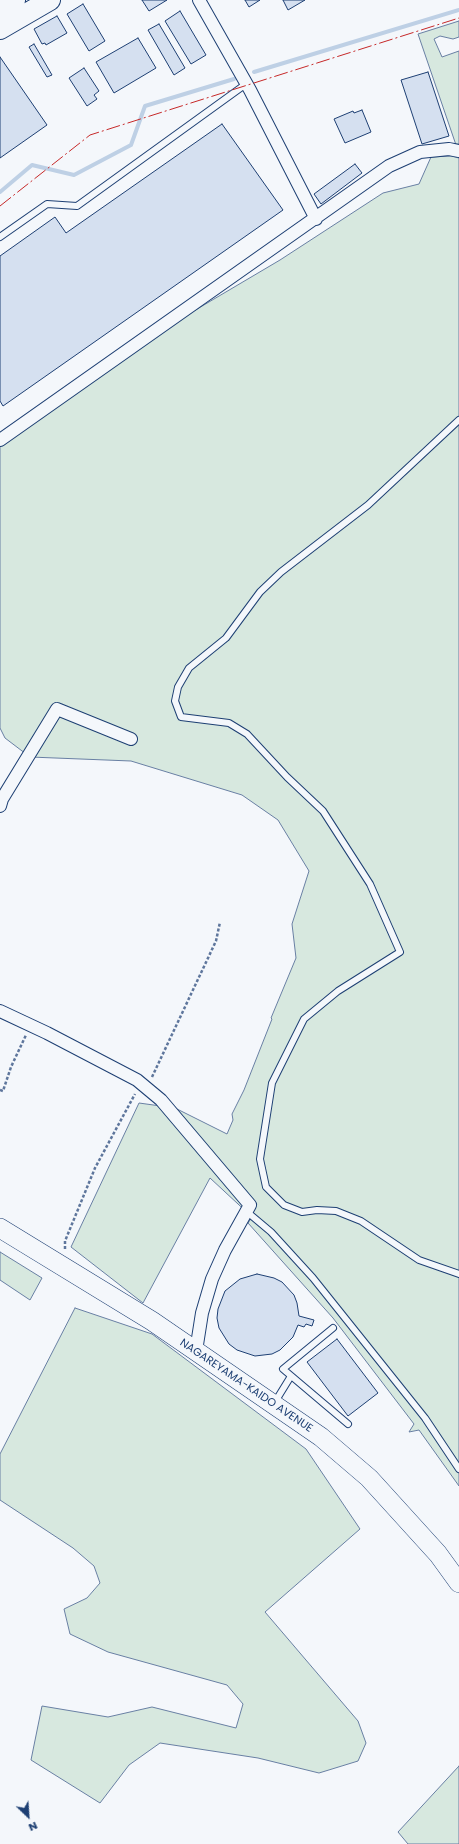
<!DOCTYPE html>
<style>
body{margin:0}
#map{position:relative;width:459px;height:1844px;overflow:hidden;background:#f4f7fb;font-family:Poppins,sans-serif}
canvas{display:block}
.north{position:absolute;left:8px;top:1796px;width:40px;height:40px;-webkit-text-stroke:3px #f4f7fb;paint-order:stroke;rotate:155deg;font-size:11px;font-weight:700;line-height:16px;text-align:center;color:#1d3f73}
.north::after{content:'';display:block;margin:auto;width:14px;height:18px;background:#1d3f73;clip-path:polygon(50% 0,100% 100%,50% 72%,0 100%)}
</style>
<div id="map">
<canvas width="459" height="1844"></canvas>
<div class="north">N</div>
</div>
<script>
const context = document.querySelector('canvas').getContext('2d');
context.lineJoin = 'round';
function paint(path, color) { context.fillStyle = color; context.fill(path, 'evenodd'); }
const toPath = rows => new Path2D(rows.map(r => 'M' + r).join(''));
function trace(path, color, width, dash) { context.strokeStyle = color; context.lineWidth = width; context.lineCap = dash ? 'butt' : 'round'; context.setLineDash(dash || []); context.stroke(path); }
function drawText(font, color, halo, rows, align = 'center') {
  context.font = font + ' Poppins,sans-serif'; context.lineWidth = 3; context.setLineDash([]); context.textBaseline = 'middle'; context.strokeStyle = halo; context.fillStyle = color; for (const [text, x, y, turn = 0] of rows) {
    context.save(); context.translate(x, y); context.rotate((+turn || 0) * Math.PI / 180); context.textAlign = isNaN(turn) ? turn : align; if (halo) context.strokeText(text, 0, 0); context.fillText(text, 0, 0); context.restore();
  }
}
const green = toPath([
 [459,21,459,37,453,39,440,36,434,39,442,57,459,51,459,145,456,145,418,34,459,21],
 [451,156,459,158,459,1486,419,1430,409,1432,414,1424,333,1318,248,1223,252,1217,210,1178,143,1303,71,1247,139,1103,175,1108,227,1134,233,1120,232,1114,244,1090,272,1019,271,1018,296,958,292,924,309,871,278,820,242,795,131,761,30,757,5,738,0,728,0,444,170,325,280,260,383,193,419,184,431,157,451,156],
 [0,1252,42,1278,30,1300,0,1280,0,1252],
 [75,1308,152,1334,306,1449,360,1529,265,1612,358,1721,366,1743,358,1761,319,1773,258,1758,160,1743,129,1765,100,1803,31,1760,42,1706,108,1717,152,1707,236,1728,243,1704,227,1685,108,1652,70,1634,64,1609,87,1598,100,1583,94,1566,73,1548,0,1500,0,1454,75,1308],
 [459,1766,459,1844,408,1844,398,1832,459,1766]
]);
const stream = toPath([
 [254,72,459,10],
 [0,192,32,165,74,175,131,145,145,106,234,79]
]);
const building = toPath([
 [142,0,167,0,149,11,142,0],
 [245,0,260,0,249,7,245,0],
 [283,0,305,0,288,10,283,0],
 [83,4,105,41,89,51,67,14,83,4],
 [180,11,206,55,191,64,165,21,180,11],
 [57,16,67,33,46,45,45,43,42,44,34,29,57,16],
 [159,24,185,68,174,75,148,30,159,24],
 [138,38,156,68,114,93,96,62,138,38],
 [34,44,52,75,47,77,29,47,34,44],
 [0,57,47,125,0,158,0,57],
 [84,68,99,91,94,95,97,99,87,106,69,78,84,68],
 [428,72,449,136,422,144,401,80,428,72],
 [362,110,371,132,345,143,334,119,353,111,354,113,362,110],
 [222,124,283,210,3,406,0,401,0,256,55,217,66,233,222,124],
 [355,164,362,173,321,204,314,194,355,164],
 [257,1274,274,1278,282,1282,294,1295,297,1303,299,1316,314,1320,312,1326,306,1324,304,1327,298,1325,293,1337,280,1350,272,1354,255,1356,237,1350,229,1344,219,1328,217,1318,218,1309,225,1291,240,1279,257,1274],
 [337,1339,378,1393,348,1416,307,1362,337,1339]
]);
const path = toPath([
 [152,1077,216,941,220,922],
 [0,1090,3,1091,11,1067,26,1035],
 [65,1249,65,1241,95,1168,135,1094]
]);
const service = toPath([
 [0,237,47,204,77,206,246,84],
 [459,420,368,505,281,572,260,592,226,638,189,668,178,687,175,701,181,717,229,723,247,734,287,777,323,811,370,884,400,952,338,991,304,1019,272,1083,260,1159,266,1187,284,1205,302,1212,317,1210,336,1211,361,1221,419,1260,459,1274],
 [246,1211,271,1232,313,1278,425,1418,459,1469],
 [333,1328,283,1369,348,1424],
 [275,1402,291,1376]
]);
const minor = toPath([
 [199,0,250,90,316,219],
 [0,440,389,166,420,152,449,149,459,151],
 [0,806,2,799,57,709,131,739],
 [0,1011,47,1033,137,1080,161,1100,250,1205,225,1250,212,1279,202,1313,196,1351]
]);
const primary = toPath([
 [0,1228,152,1321,321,1437,369,1478,438,1554,459,1583]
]);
const trunk = toPath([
 [0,9,15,0],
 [0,29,50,0]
]);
const power = toPath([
 [0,206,90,135,459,18]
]);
const streetNames = [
 ["NAGAREYAMA-KAIDO AVENUE",246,1386,34]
];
paint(green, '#d7e8df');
trace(green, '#687fa3', 1);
trace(stream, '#bed0e5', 4);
paint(building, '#d5e0f0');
trace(building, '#1d3f73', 1);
trace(service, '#1d3f73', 8);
trace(minor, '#1d3f73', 14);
trace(primary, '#1d3f73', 20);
trace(trunk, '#1d3f73', 22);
trace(path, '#5e769c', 2.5, [3, 2]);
trace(service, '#f4f7fb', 6);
trace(minor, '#f4f7fb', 12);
trace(primary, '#f4f7fb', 19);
trace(trunk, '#f4f7fb', 20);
trace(power, '#c62828', 1, [14, 3, 2, 3]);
drawText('11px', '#1d3f73', '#f4f7fb', streetNames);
</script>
